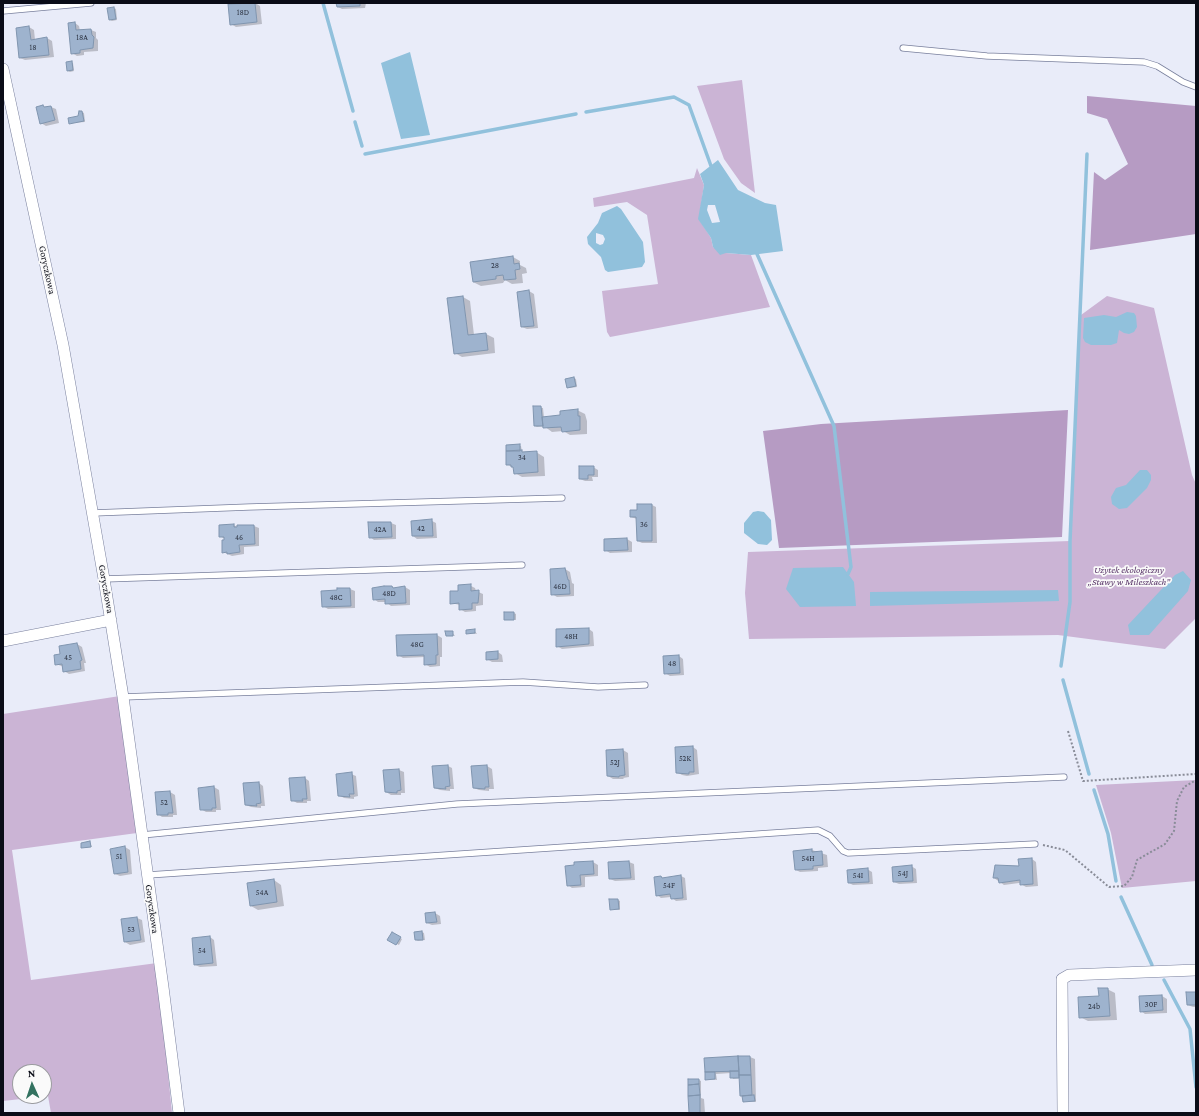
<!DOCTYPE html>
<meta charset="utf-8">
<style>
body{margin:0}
#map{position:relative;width:1199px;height:1116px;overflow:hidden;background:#e9ecf9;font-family:"Crimson Pro",serif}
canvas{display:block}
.frame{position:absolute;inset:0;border:4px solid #0a0c17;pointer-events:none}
.north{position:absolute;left:12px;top:1064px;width:40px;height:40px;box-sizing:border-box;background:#fafafa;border:1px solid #9a9b9f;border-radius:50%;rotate:357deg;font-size:11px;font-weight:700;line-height:16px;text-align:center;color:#0a0c17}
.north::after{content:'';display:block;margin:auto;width:14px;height:18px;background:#337260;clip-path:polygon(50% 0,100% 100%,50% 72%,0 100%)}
</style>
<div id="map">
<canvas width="1199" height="1116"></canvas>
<div class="frame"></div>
<div class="north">N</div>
</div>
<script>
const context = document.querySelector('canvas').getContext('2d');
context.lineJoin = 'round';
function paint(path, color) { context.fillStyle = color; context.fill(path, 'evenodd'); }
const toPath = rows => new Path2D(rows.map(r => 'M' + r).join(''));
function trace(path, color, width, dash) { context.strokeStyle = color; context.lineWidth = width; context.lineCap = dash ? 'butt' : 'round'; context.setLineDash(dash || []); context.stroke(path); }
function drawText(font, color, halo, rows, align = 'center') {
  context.font = font + ' "Crimson Pro",serif'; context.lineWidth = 3.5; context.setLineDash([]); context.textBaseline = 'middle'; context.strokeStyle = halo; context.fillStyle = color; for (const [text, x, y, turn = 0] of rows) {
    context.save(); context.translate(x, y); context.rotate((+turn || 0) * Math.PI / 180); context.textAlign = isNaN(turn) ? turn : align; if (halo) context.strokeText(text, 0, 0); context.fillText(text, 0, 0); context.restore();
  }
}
const green = toPath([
 [742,80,755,193,741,183,724,159,697,86],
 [697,168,704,185,699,219,711,238,713,247,726,253,751,255,770,307,610,337,607,332,602,291,658,284,647,215,627,202,594,207,593,198,694,178],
 [1107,296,1154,308,1192,475,1196,484,1196,618,1165,649,1058,635,749,639,745,593,748,552,1070,541,1081,315],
 [120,696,137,833,12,850,31,980,157,963,172,1113,51,1113,48,1096,3,1101,3,714],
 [20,1072,44,1072,44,1096,20,1096],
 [1196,780,1196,881,1122,888,1111,833,1096,785]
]);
const forest = toPath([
 [1087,96,1196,106,1196,234,1090,250,1094,172,1105,180,1128,164,1107,119,1087,113],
 [1068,410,1062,537,779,548,763,431,821,424]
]);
const water = toPath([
 [410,52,430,135,401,139,381,63],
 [718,160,738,190,765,203,776,205,783,251,751,255,726,253,720,255,713,247,711,238,698,219,704,185,700,174],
 [708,205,715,205,720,222,712,223,707,210],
 [617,206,621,209,643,242,645,262,642,267,608,272,605,270,601,257,588,244,587,237,598,223,602,213],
 [596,233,603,235,605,239,603,244,600,245,596,243],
 [1127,312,1134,313,1136,316,1137,327,1134,332,1129,334,1124,333,1119,330,1117,343,1111,345,1091,345,1085,342,1083,338,1084,318,1104,315,1116,317],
 [1140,470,1147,470,1151,475,1151,480,1147,488,1127,508,1119,509,1112,504,1111,497,1116,488,1126,485],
 [758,511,764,512,771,520,772,540,767,545,758,544,744,533,744,523,753,512],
 [843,567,854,582,856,606,800,607,786,589,793,568],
 [1183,571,1191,580,1188,591,1149,635,1130,635,1128,625,1175,575],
 [1058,590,1059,601,870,606,870,592]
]);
const shadow = toPath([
 [255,3,260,6,262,24,236,27,231,24,229,5],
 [337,3,366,3,365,8,342,9,338,7],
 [114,8,116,9,117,20,112,21,110,20],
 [75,23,79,26,80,31,91,30,96,32,96,38,98,40,98,51,84,52,84,55,77,56,72,53],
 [29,27,34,30,35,40,47,38,52,41,54,57,25,60,20,58],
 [71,62,73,63,74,71,70,72,68,71],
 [51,107,56,109,59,123,46,126,41,123],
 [82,112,84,113,85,122,70,123,79,117],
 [513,257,520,261,520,265,526,268,527,273,522,274,523,283,512,284,505,280,503,283,481,286,473,282],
 [529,291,534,294,538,328,527,329,522,327],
 [463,297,470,301,474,335,486,334,494,338,495,353,462,357,455,353],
 [574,378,576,379,577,387,570,388,568,387],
 [534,407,543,408,544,418,561,416,577,410,585,414,587,421,587,434,570,435,563,431,552,432,544,426,537,427,535,426],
 [519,445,521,446,522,452,536,452,544,457,545,476,522,477,515,473,514,468,507,464],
 [593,467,598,470,598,477,592,477,593,481,585,481,580,479],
 [652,505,656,507,657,543,642,543,638,541,637,519,631,517,638,511],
 [432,521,436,523,437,538,417,539,413,536],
 [369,523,391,523,396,525,396,539,374,540,370,537],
 [234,525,238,528,254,526,259,528,259,546,244,547,244,554,232,556,223,552,225,539,220,536],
 [627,539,632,542,632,552,610,553,605,550],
 [565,569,570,572,572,583,574,584,574,596,557,597,552,594],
 [471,586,475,588,476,591,483,594,483,605,476,606,476,611,465,612,460,609,460,605,451,603,459,592],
 [392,587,395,589,405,587,410,590,410,605,391,606,386,602,378,602,374,599],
 [350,589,355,591,355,608,328,609,323,606,322,592],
 [514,613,516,614,516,620,505,619],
 [589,629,593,632,594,646,562,649,557,646],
 [474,630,477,634,467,633],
 [452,632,455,636,447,635],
 [437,635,442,638,442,657,440,657,440,666,430,667,425,664,425,657,403,658,398,655,397,636],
 [77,644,82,647,86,663,84,663,85,671,69,674,64,671,64,667,56,664,61,655],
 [498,652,502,655,503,662,492,662,487,659],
 [679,656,683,659,684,675,670,676,665,673],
 [693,747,697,750,699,774,687,776,682,775,677,772],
 [623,750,628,753,629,777,623,778,624,779,613,779,608,776,607,751],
 [448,766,452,768,454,789,450,789,450,791,440,790,435,788],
 [487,766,492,769,494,789,489,789,489,791,479,790,474,788],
 [399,770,404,772,405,793,401,793,401,795,391,795,386,792],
 [351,774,356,776,358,796,354,797,354,799,344,798,339,795],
 [305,778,309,781,311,801,307,801,307,803,297,803,292,800],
 [259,783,263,786,265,806,261,806,261,808,251,807,246,805],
 [214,787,219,790,221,810,216,810,216,812,206,812,201,809],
 [170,792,175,795,177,815,173,815,173,817,162,817,158,814,156,793],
 [90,842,92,847,82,847],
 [125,847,130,850,132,874,120,876,115,874],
 [812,850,827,855,828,867,818,868,818,871,800,872,796,870],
 [1032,859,1036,862,1038,886,1026,887,1019,883,1004,885,994,878],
 [593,862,598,865,598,876,585,877,585,887,572,888,568,885],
 [629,862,634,864,635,880,615,881,610,879],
 [911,866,916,869,917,883,899,884,894,882],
 [867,869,872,872,873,884,853,885,849,883],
 [681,876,685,878,687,900,676,901,671,897,661,898,657,895,661,877,664,879],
 [274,880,281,885,284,906,258,910,251,906],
 [618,900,620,901,620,910,611,909],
 [435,913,440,916,441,924,432,925,427,923],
 [137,918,142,920,145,942,130,945,125,942],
 [422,932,424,933,425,940,418,941,416,940],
 [392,933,402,939,399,945,389,940],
 [210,937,214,940,217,966,200,967,195,965],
 [1107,989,1115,993,1117,1020,1088,1021,1080,1017],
 [1196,993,1196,1007,1193,1007,1188,1005],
 [1162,996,1167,999,1167,1013,1145,1014,1141,1011],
 [750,1057,755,1059,756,1102,744,1101,743,1097,741,1096,740,1078,733,1079,731,1073,716,1074,717,1080,706,1079,705,1059],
 [699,1080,701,1081,701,1098,704,1099,705,1113,690,1113]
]);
const stream = toPath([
 [323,3,353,111],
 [586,112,674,97,689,105,711,166],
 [355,122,362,146],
 [365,154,576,114],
 [757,254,834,426,851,567,848,574],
 [1061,666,1070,602,1070,541,1087,154],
 [1063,680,1089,774],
 [1094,790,1108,834,1116,881],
 [1121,897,1152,965],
 [1164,980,1190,1029,1196,1087]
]);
const building = toPath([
 [255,3,257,22,230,25,228,4,255,3],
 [336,3,360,3,360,6,337,7,336,3],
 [114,7,116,19,109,20,107,8,114,7],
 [75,22,76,30,91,29,92,35,94,37,93,48,80,50,80,53,71,54,68,23,75,22],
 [29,26,31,40,47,37,49,55,19,58,16,28,29,26],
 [72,61,73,70,67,71,66,62,72,61],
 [43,105,44,107,51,106,55,120,40,124,36,107,43,105],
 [79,111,82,111,84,121,69,124,68,118,78,116,79,111],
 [513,256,514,264,519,263,520,269,515,270,516,279,504,280,503,275,496,276,496,279,473,282,470,262,513,256],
 [529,290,534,326,521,327,517,292,529,290],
 [463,296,468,335,486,333,488,350,454,354,447,298,463,296],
 [574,377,576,386,567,388,565,379,574,377],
 [533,406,541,406,543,426,534,426,533,406],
 [578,409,578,416,580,416,580,430,562,432,561,427,543,428,542,417,560,415,560,411,578,409],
 [520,444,520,451,506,451,506,445,520,444],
 [522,450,522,452,537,451,538,472,514,474,513,467,511,467,511,465,506,465,506,451,522,450],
 [579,466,594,466,594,475,588,475,588,479,579,479,579,466],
 [637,504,652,504,652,541,637,541,636,517,630,517,630,510,637,510,637,504],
 [432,519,433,536,412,536,411,521,432,519],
 [368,522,391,522,392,537,369,538,368,522],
 [234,524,234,527,237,527,237,525,254,525,255,544,239,545,240,552,227,554,227,552,222,553,222,540,224,540,224,537,219,537,219,525,234,524],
 [627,538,628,550,604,551,604,539,627,538],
 [565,568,568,580,569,580,570,594,551,595,550,569,565,568],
 [471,584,471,591,479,590,479,593,478,603,472,603,472,609,459,610,459,603,450,604,450,591,458,591,458,585,471,584],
 [384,586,392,586,393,588,405,586,406,603,385,604,385,599,373,600,372,588,384,586],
 [337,588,350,588,351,606,322,607,321,591,337,590,337,588],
 [504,612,514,612,514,620,504,620,504,612],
 [589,628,589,644,556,647,556,629,589,628],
 [475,629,475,633,466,634,466,630,475,629],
 [445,631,453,631,453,636,446,636,445,631],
 [437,634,438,655,436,655,436,664,424,665,424,655,397,656,396,635,437,634],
 [77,643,82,660,80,661,81,669,63,672,62,664,55,665,54,655,60,654,59,646,77,643],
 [498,651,498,659,486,660,486,652,498,651],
 [679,655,680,673,664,674,663,656,679,655],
 [693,746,694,772,689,772,689,774,676,773,675,747,693,746],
 [623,749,625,775,619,776,619,777,607,776,606,750,623,749],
 [448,765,450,786,445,787,446,789,434,788,432,766,448,765],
 [487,765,489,787,485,787,485,789,473,788,471,766,487,765],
 [399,769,401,790,397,791,397,793,385,792,383,770,399,769],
 [352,772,354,794,349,794,350,797,338,796,336,774,352,772],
 [305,777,307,799,302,799,303,801,291,801,289,778,305,777],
 [259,782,261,803,256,804,257,806,245,805,243,783,259,782],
 [214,786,216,808,212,808,212,810,200,810,198,788,214,786],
 [170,791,173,813,168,813,168,815,157,815,155,792,170,791],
 [90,841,91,847,81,848,81,843,90,841],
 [125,846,128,872,114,874,110,849,125,846],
 [812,849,812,852,822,851,823,865,813,866,813,869,795,870,793,851,812,849],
 [1032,858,1033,884,1020,885,1020,880,999,883,998,878,993,878,995,865,1019,866,1018,859,1032,858],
 [593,861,594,874,580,875,581,885,567,886,565,866,574,865,574,862,593,861],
 [629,861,631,878,609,879,608,862,629,861],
 [912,865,913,881,893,882,892,867,912,865],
 [868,868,869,882,848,883,847,870,868,868],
 [681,875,683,898,671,899,670,894,656,896,654,877,661,876,662,878,681,875],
 [274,879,277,902,250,906,247,883,274,879],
 [609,899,618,899,619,909,610,910,609,899],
 [435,912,437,922,426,923,425,913,435,912],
 [137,917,141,940,124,942,121,919,137,917],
 [422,931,423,940,415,940,414,932,422,931],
 [392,932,401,937,396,945,387,940,392,932],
 [210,936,213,963,194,965,192,938,210,936],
 [1098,988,1108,988,1110,1016,1079,1018,1078,997,1099,996,1098,988],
 [1186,992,1196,992,1196,1005,1187,1005,1186,992],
 [1162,995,1163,1010,1140,1012,1139,996,1162,995],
 [738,1056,750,1056,751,1075,739,1075,738,1056],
 [738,1056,739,1071,705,1072,704,1058,738,1056],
 [730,1071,739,1071,739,1078,730,1078,730,1071],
 [705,1072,715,1072,715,1079,705,1080,705,1072],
 [739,1075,751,1075,752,1095,740,1096,739,1075],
 [688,1079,699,1079,699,1084,688,1085,688,1079],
 [699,1084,700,1095,688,1096,688,1085,699,1084],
 [700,1095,700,1113,689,1113,688,1096,700,1095],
 [754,1095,755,1101,743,1102,742,1096,754,1095]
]);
const path = toPath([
 [1068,731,1083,781,1196,774],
 [1043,845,1065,850,1109,887,1124,886,1132,877,1137,860,1165,844,1174,831,1177,801,1184,787,1196,780]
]);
const lane = toPath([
 [3,11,91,3],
 [903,48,987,56,1144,62,1157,66,1183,82,1196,87],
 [93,513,249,507,562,498],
 [104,579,522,565],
 [123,697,523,682,598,687,645,685],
 [142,835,457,804,1064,777],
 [148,875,818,830,830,836,843,851,848,853,1035,844]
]);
const street = toPath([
 [3,69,63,345,104,579,123,697,163,987,179,1113],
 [3,641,111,620],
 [1063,1113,1062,979,1069,975,1196,970]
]);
const numberNames = [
 ["18D",243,13],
 ["18A",82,38],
 ["18",33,48],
 ["28",495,266],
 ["34",522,458],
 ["36",644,525],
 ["42",421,529],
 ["42A",380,530],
 ["46",239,538],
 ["46D",560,587],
 ["48D",389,594],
 ["48C",336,598],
 ["48H",571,637],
 ["48G",417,645],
 ["45",68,658],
 ["48",672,664],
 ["52K",685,759],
 ["52J",615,763],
 ["52",164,803],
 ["51",119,857],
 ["54H",808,859],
 ["54J",903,874],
 ["54I",858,876],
 ["54F",669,886],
 ["54A",262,893],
 ["53",131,930],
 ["54",202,951],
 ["30F",1151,1005],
 ["24b",1094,1007]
];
const streetNames = [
 ["Goryczkowa",47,270,78],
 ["Goryczkowa",106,589,80],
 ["Goryczkowa",152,909,82]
];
const parkNames = [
 ["Użytek ekologiczny",1129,570],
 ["„Stawy w Mileszkach”",1129,582]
];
paint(green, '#cbb4d5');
paint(forest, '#b69bc3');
paint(water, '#91c1dc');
paint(shadow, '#0003');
trace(stream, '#91c1dc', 3.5);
paint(building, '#9eb3ce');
trace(building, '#8095af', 1);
trace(lane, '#787f9c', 7);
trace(street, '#787f9c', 12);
trace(path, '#898c98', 2, [2, 2]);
trace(lane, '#fff', 5.5);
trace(street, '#fff', 11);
drawText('8px', '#2f3645', null, numberNames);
drawText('10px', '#0a0c17', '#fafafa', streetNames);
drawText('italic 10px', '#593569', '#fafafa', parkNames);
</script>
